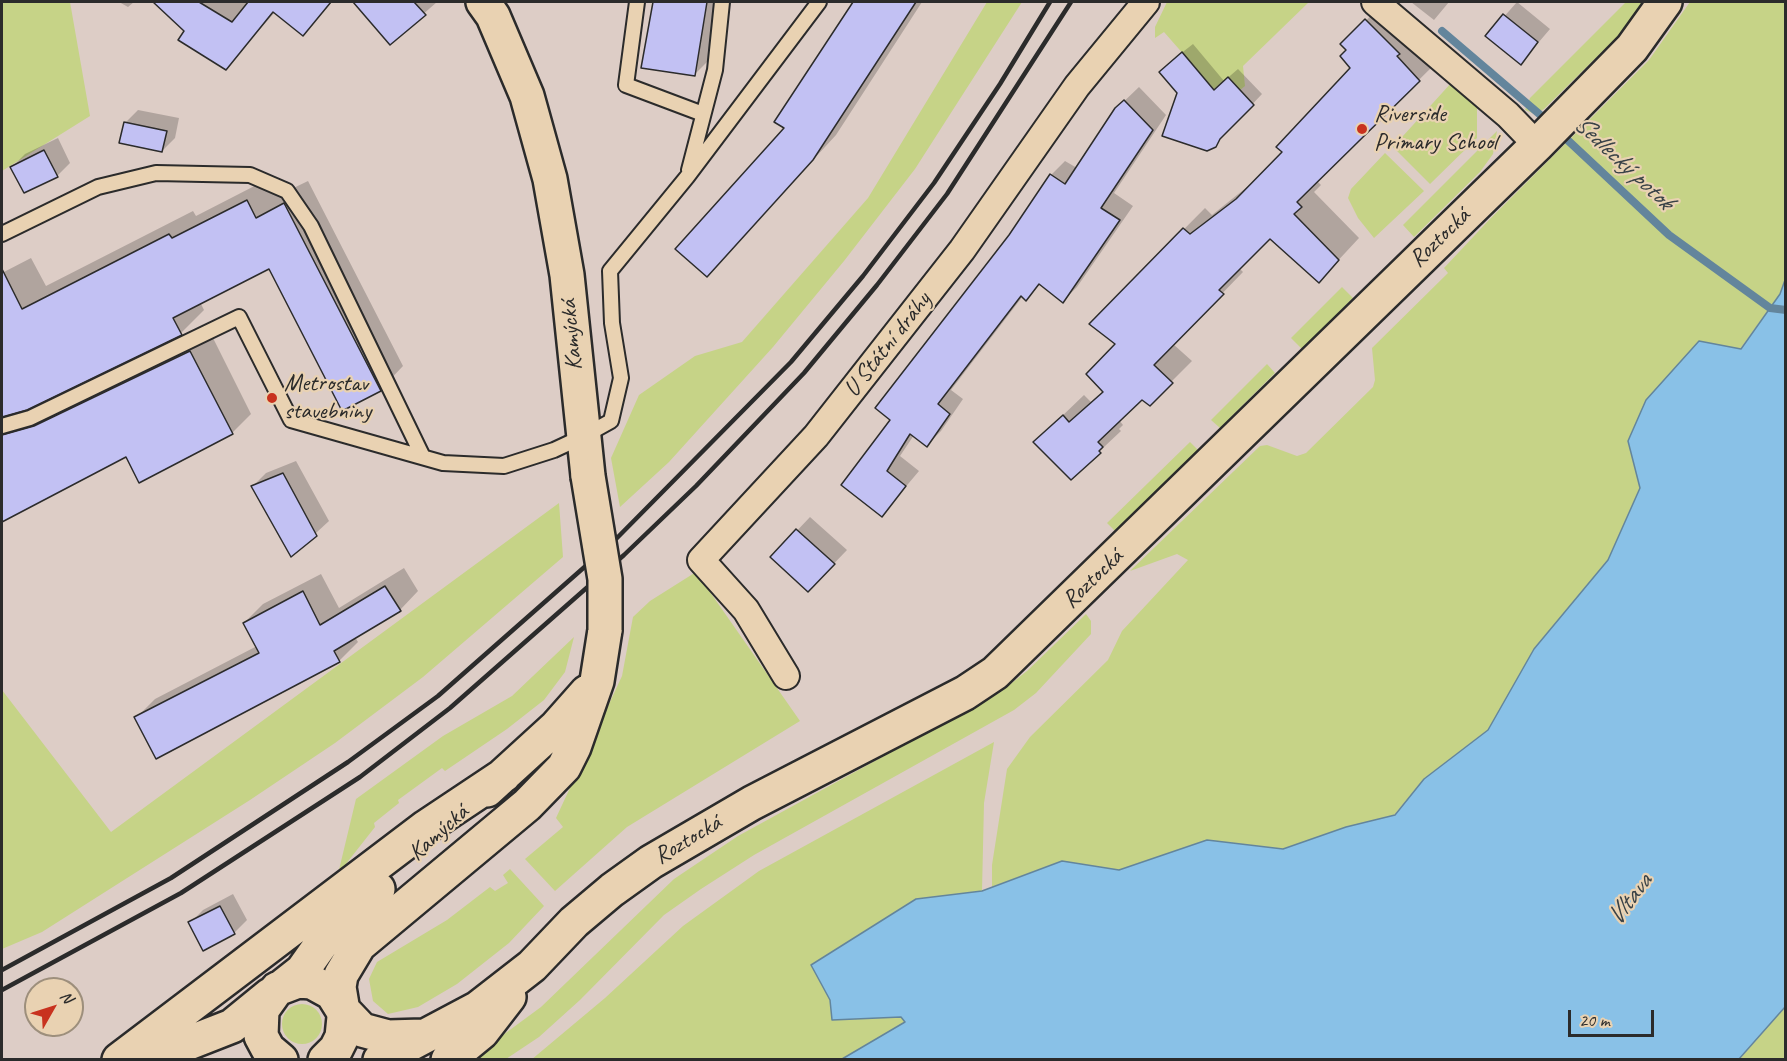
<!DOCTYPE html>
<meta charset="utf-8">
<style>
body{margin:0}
#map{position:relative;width:1787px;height:1061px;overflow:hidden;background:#ddcdc6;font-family:Caveat,sans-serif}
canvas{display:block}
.frame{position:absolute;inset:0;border:3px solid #2b2b2b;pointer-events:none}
.north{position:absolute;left:24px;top:977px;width:60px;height:60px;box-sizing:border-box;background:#e9d2b2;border:2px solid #9d8f7c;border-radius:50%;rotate:51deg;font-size:16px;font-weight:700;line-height:24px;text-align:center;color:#2b2b2b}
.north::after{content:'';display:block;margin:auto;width:21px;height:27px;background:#c8321e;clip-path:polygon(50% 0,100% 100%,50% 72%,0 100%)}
.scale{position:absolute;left:1568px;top:1010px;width:86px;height:27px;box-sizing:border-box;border:3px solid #2b2b2b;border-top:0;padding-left:8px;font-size:18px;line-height:21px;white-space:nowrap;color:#2b2b2b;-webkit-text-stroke:4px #e9d2b2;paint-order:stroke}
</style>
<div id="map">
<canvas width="1787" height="1061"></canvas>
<div class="frame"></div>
<div class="north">N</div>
<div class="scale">20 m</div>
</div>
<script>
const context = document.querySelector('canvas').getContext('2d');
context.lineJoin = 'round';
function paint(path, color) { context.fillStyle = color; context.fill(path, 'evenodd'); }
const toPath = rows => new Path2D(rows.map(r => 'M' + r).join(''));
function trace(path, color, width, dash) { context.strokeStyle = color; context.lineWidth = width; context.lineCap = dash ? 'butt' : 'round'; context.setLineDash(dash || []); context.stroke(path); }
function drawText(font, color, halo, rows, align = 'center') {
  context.font = font + ' Caveat,sans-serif'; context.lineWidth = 4.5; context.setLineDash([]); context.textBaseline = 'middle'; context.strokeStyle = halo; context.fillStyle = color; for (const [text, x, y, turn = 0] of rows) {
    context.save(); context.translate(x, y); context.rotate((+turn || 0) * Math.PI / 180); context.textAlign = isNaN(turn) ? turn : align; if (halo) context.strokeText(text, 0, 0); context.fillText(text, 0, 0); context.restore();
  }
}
const green = toPath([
 [2,2,70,2,90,116,2,171],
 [987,2,1022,2,915,169,844,261,773,347,669,462,620,507,611,458,639,395,695,356,742,342,868,198],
 [1167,2,1309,2,1243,66,1245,86,1240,90,1228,77,1214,89,1164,32,1155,38,1155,27],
 [1626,2,1644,2,1626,28,1544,109,1535,114,1525,110,1530,98],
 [1690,2,1785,2,1786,280,1780,294,1740,349,1628,441,1640,488,1608,560,1534,649,1488,730,1424,779,1394,815,1346,827,1283,849,1207,840,1119,870,1062,861,992,887,992,865,1007,769,1030,737,1108,660,1122,631,1188,560,1177,554,1130,571,1260,446,1267,445,1297,456,1306,453,1373,387,1375,380,1372,348,1448,273,1444,268,1489,220,1649,60],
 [1452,82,1477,102,1477,138,1430,184,1393,147],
 [1497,131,1493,154,1480,172,1414,237,1403,225],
 [1385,153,1424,191,1374,238,1358,218,1348,198,1351,189],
 [1342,287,1353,298,1302,349,1291,338],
 [1267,364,1275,373,1220,428,1211,420],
 [1190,442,1198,450,1115,531,1107,523],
 [559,503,563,557,423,677,335,743,250,800,42,932,2,949,2,690,111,832],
 [696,572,800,721,627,827,555,891,525,859,563,827,556,818,622,676,633,617,650,601],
 [1086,614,1091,621,1091,634,1036,693,1014,710,754,855,701,889,664,915,580,1000,539,1037,506,1059,469,1060,541,1007,674,879,738,836,999,693,1027,671],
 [574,637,565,672,544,700,507,729,445,771,442,768,398,800,399,803,374,823,375,827,338,874,356,799,443,736,512,696],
 [994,742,984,803,982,891,916,899,811,965,830,1000,833,1020,901,1017,906,1023,842,1059,531,1060,605,998,683,926,759,871],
 [510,869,544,906,509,943,457,984,418,1007,388,1014,373,1001,369,979,377,962,447,920,490,887,495,891,508,883,503,875],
 '282 1024a20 20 0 1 1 40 0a20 20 0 1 1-40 0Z',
 [1785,1007,1785,1059,1739,1060]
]);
const water = toPath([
 [1785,280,1785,1007,1739,1059,842,1059,905,1022,901,1017,832,1020,830,1000,811,965,916,899,982,891,1062,861,1119,870,1207,840,1283,849,1346,827,1395,815,1424,779,1488,730,1534,649,1608,560,1640,488,1628,441,1646,400,1699,341,1741,349,1780,294,1785,280]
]);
const shadow = toPath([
 [119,2,134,2,128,7],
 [155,2,332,2,303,34,275,12,226,68],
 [355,2,437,2,390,43],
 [654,2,728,2,719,50,694,75,643,67],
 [855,2,922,2,836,135,707,275,786,128,776,121],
 [1385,2,1440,59,1317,181,1321,185,1314,192,1359,238,1319,281,1270,237,1239,268,1243,272,1173,344,1192,361,1149,404,1142,398,1119,420,1123,425,1119,429,1121,431,1071,478,1035,442,1084,395,1091,402,1104,390,1117,344,1091,323,1205,208,1212,215,1257,179,1284,152,1352,68,1348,50,1342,44],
 [1411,2,1449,2,1434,20],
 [1517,2,1550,29,1521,63,1487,36],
 [1193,44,1224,81,1238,69,1262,94,1211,148,1179,93,1170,62],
 [1139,87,1166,115,1114,193,1133,206,1077,287,1063,301,1041,283,1026,299,1023,296,951,390,963,399,941,431,927,445,914,435,900,456,919,471,882,515,893,420,1051,175,1065,161,1077,168,1116,109],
 [138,110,179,118,175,138,162,151,125,123],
 [58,138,70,163,57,176,12,167,25,154],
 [270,178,279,195,308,181,403,366,380,390,270,267,200,302,204,310,181,333,4,414,2,409,2,273,31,258,46,286,193,211,196,216],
 [210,332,251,414,232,433,127,455,2,520,2,440,14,433,33,414],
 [296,461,329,521,292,555,253,486,266,473],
 [810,517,847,550,821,577,772,557],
 [404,568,418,591,400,610,355,637,358,642,339,661,136,718,155,699,257,646,244,623,263,604,321,574,339,608],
 [233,894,247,920,234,933,190,923,203,910]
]);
const stream = toPath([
 [1442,31,1551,124],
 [1560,133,1669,235,1770,308,1786,310]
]);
const building = toPath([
 [153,2,199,2,232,22,248,2,331,2,303,36,273,12,226,70,178,40,184,31,153,2],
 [353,2,414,2,426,15,390,45,353,2],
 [653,2,707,2,695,76,641,68,653,2],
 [853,2,916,2,813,160,707,277,675,249,784,128,774,122,853,2],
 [1503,14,1538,42,1521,65,1485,36,1503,14],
 [1365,19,1400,54,1397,56,1420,81,1297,202,1302,207,1294,214,1339,260,1319,283,1270,239,1219,290,1224,294,1154,365,1173,383,1150,406,1142,400,1098,442,1103,447,1099,451,1101,453,1071,480,1033,442,1063,415,1069,422,1103,392,1086,374,1115,344,1089,324,1183,228,1190,234,1236,199,1282,152,1276,147,1350,68,1340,56,1346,50,1340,44,1365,19],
 [1182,52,1214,90,1228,77,1254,105,1220,139,1216,147,1207,151,1162,136,1177,93,1159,72,1182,52],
 [1124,100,1153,130,1101,208,1120,220,1063,303,1039,284,1026,301,1021,296,938,404,950,414,927,447,910,434,887,471,906,486,882,517,841,485,890,420,875,408,1009,235,1050,174,1065,184,1115,108,1124,100],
 [124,122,167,131,162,152,119,143,124,122],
 [44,150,58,177,24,193,10,167,44,150],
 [247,200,256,218,284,203,381,391,342,411,269,269,173,318,182,335,27,410,2,417,2,269,22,309,169,234,172,238,247,200],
 [190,351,233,434,139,483,126,457,2,522,2,435,34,426,190,351],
 [283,473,317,536,291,557,251,486,283,473],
 [796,529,835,564,808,592,770,557,796,529],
 [385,586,401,611,334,651,340,662,156,759,134,717,259,653,243,623,303,591,320,625,385,586],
 [220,906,235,934,203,951,188,922,220,906]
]);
const service = toPath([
 [637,2,626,85,703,114],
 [689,170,715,70,722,2],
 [2,234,98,187,156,173,250,175,287,191,311,226,423,457],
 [2,426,30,418,239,317,291,420,443,463,504,466,554,450,584,436,611,421,621,378,612,323,610,271,687,177,819,2]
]);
const minor = toPath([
 [1375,2,1508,115,1537,145],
 [786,676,746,610,701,560,816,436,962,250,1077,86,1146,2]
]);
const secondary = toPath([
 [483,2,493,16,527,96,550,179,567,275,588,476],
 [487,790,556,727,587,692],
 [283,986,302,971,329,933,378,889],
 [119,1060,426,827,504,775],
 [145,1060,232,1026,270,995],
 [281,1060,268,1049,261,1036,262,1010,277,989,298,981,312,982,332,993,342,1009,362,1030,388,1037,423,1036],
 [325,1060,336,1049,342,1037,344,1017,339,987,341,975,359,945,527,805,564,767,574,747,597,681,605,630],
 [380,1060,478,1008,532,966,574,922,612,890,651,862,752,803,965,693,995,673,1537,145,1632,48,1665,2],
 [448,1060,482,1032,509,997]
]);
const rail = toPath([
 [2,970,171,878,348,762,438,696,614,541,791,362,863,276,934,183,1000,84,1050,2],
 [2,990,181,893,360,777,450,708,624,555,696,486,804,373,877,285,947,194,1071,2]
]);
const secondaryBridge = toPath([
 [588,476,605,579,605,630]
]);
const markers = [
 [1362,129,6,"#c8321e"],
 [272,398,6,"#c8321e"]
];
const poiNames = [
 ["Riverside",1374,115],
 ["Primary School",1374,143],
 ["Metrostav",284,384],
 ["stavebniny",284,412]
];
const streetNames = [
 ["Roztocká",1440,238,-44],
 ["Kamýcká",572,335,-95],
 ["U Státní dráhy",888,345,-52],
 ["Roztocká",1093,579,-44],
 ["Kamýcká",439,833,-42],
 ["Roztocká",688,840,-31]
];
const waterNames = [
 ["Sedlecký potok",1623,163,43],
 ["Vltava",1630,900,-53]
];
paint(green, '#c6d387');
paint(water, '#89c1e7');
trace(water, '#63859c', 1.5);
paint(shadow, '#0003');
trace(stream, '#63859c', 8);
paint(building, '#c2c1f3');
trace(building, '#2b2b2b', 1.5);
trace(service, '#2b2b2b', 18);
trace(minor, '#2b2b2b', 30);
trace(secondary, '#2b2b2b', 38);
trace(service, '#e9d2b2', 14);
trace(minor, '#e9d2b2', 26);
trace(secondary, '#e9d2b2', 33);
trace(rail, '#2b2b2b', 4.5);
trace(secondaryBridge, '#2b2b2b', 38, []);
trace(secondaryBridge, '#e9d2b2', 33);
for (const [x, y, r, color] of markers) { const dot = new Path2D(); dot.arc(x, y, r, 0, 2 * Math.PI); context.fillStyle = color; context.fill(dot); trace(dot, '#e9d2b2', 2); }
drawText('24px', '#2b2b2b', '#e9d2b2', poiNames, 'left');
drawText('24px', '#2b2b2b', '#e9d2b2', streetNames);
drawText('italic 26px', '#394247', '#e9d2b2', waterNames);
</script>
